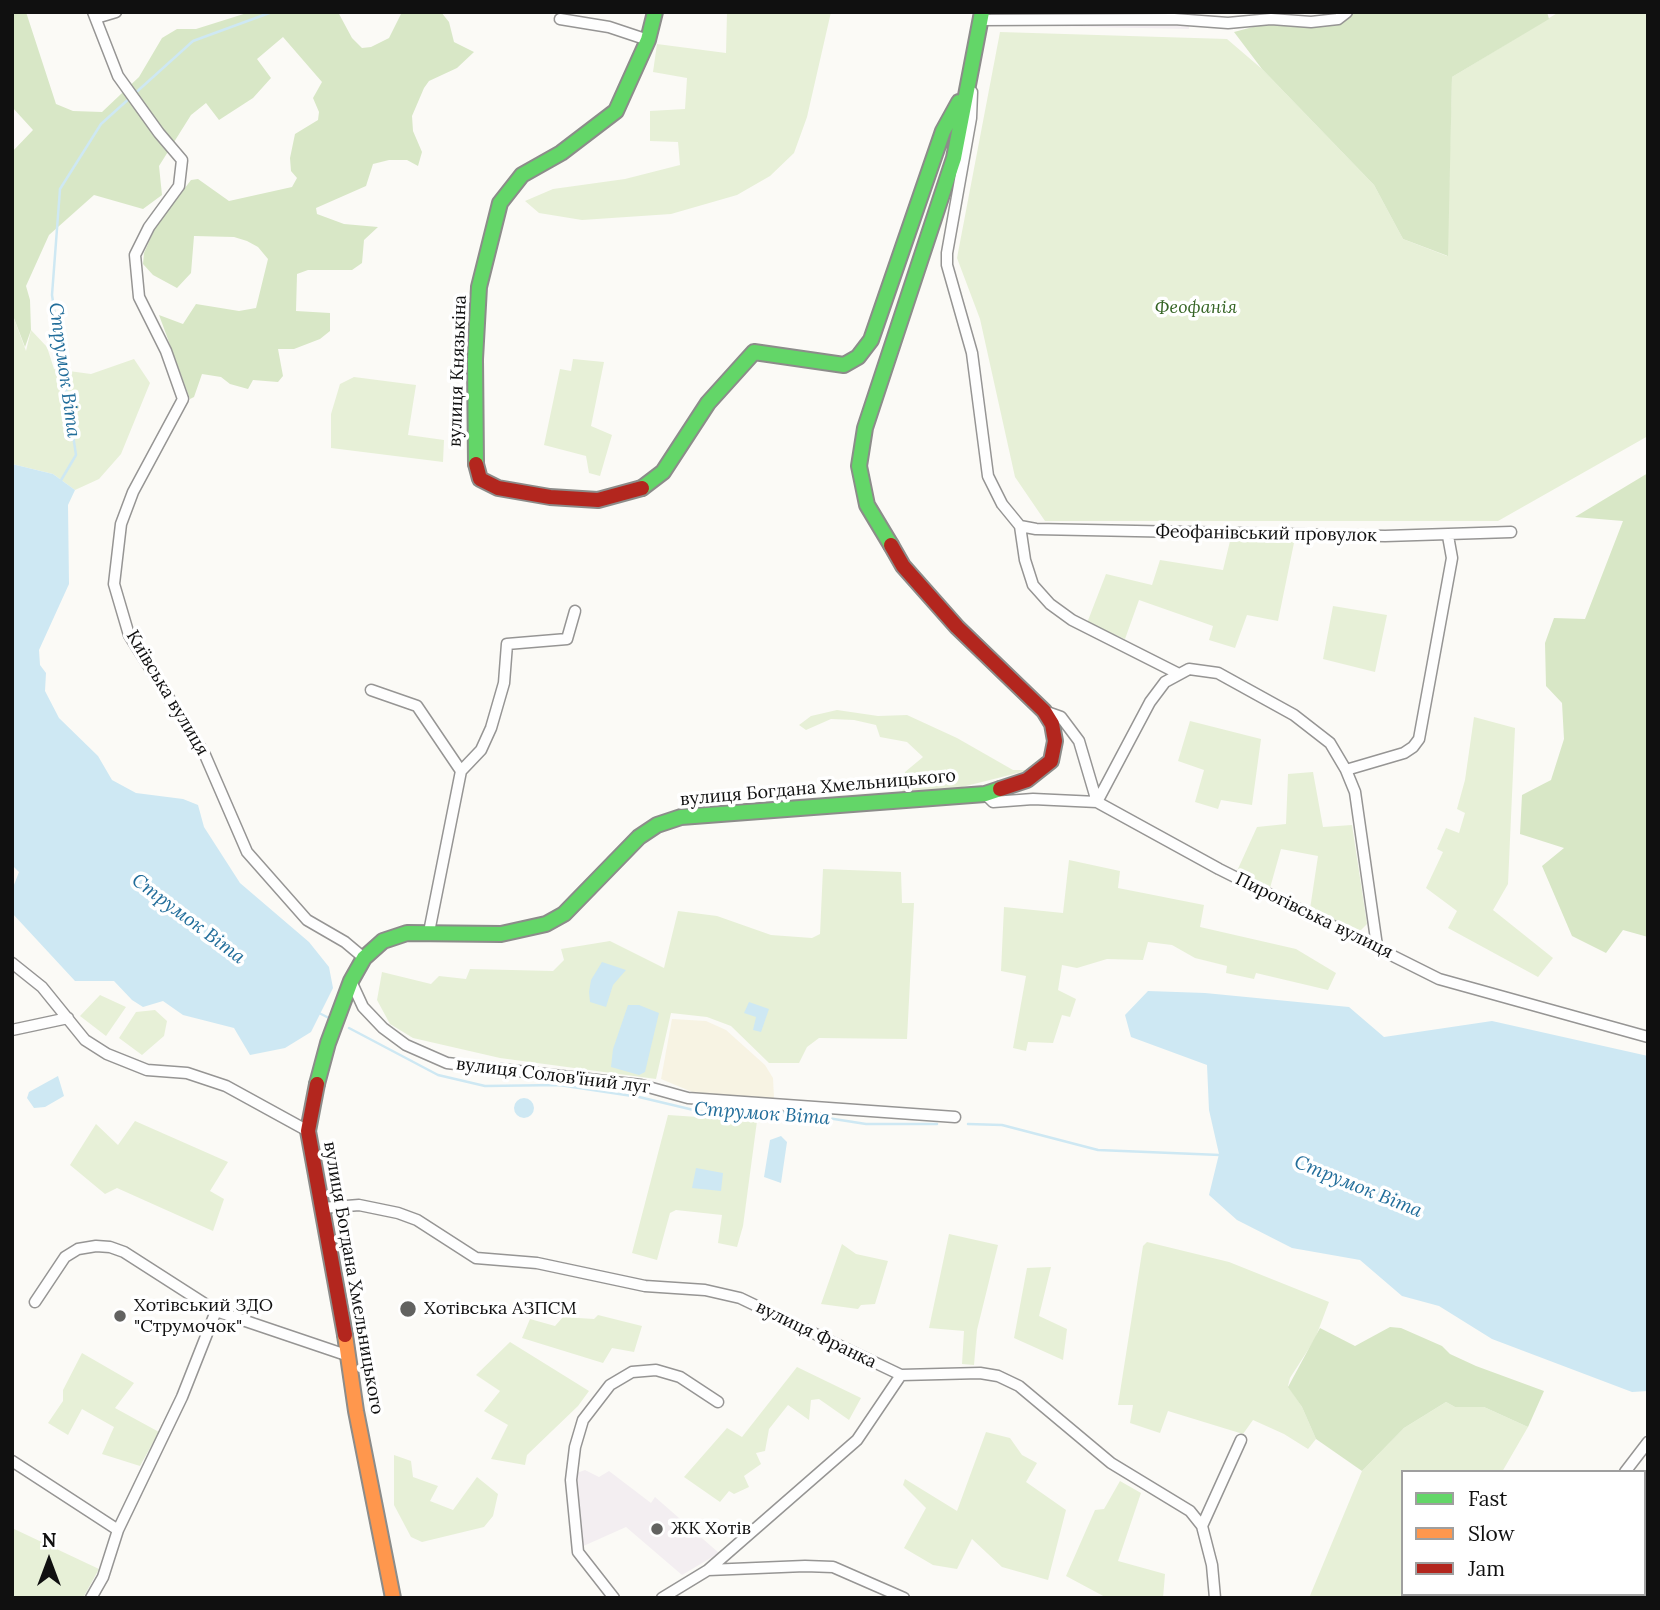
<!DOCTYPE html>
<meta charset="utf-8">
<style>
body{margin:0}
#map{position:relative;width:1660px;height:1610px;overflow:hidden;background:#fbfaf6;font-family:Lora,serif}
canvas{display:block}
.frame{position:absolute;inset:0;border:14px solid #101010;pointer-events:none}
.legend{position:absolute;left:1401px;top:1470px;width:245px;height:126px;box-sizing:border-box;background:#fff;border:2px solid #9f9f9f;margin:0;padding:9px 12px;list-style:none;font-size:21px;color:#101010}
.legend li{display:flex;align-items:center;gap:14px;height:35px}
.legend b{width:35px;border:2px solid #9f9f9f}
.north{position:absolute;left:14px;top:1526px;width:70px;height:70px;-webkit-text-stroke:5px #fff;paint-order:stroke;rotate:0deg;font-size:19px;font-weight:700;line-height:28px;text-align:center;color:#101010}
.north::after{content:'';display:block;margin:auto;width:24px;height:32px;background:#101010;clip-path:polygon(50% 0,100% 100%,50% 72%,0 100%)}
</style>
<div id="map">
<canvas width="1660" height="1610"></canvas>
<div class="frame"></div>
<ul class="legend">
<li><b style="height:9px;background:#63d668"></b>Fast</li>
<li><b style="height:9px;background:#ff974d"></b>Slow</li>
<li><b style="height:9px;background:#b3261e"></b>Jam</li>
</ul>
<div class="north">N</div>
</div>
<script>
const context = document.querySelector('canvas').getContext('2d');
context.lineJoin = 'round';
function paint(path, color) { context.fillStyle = color; context.fill(path, 'evenodd'); }
const toPath = rows => new Path2D(rows.map(r => 'M' + r).join(''));
function trace(path, color, width, dash) { context.strokeStyle = color; context.lineWidth = width; context.lineCap = dash ? 'butt' : 'round'; context.setLineDash(dash || []); context.stroke(path); }
function drawText(font, color, halo, rows, align = 'center') {
  context.font = font + ' Lora,serif'; context.lineWidth = 7; context.setLineDash([]); context.textBaseline = 'middle'; context.strokeStyle = halo; context.fillStyle = color; for (const [text, x, y, turn = 0] of rows) {
    context.save(); context.translate(x, y); context.rotate((+turn || 0) * Math.PI / 180); context.textAlign = isNaN(turn) ? turn : align; if (halo) context.strokeText(text, 0, 0); context.fillText(text, 0, 0); context.restore();
  }
}
const industrial = toPath([
 [1002,12,1188,12,1189,29,999,25],
 [585,1470,599,1477,609,1471,651,1503,655,1497,719,1553,682,1575,626,1527,579,1548,574,1474]
]);
const farmland = toPath([
 [672,1019,706,1021,726,1030,765,1065,773,1078,774,1098,702,1096,661,1079]
]);
const green = toPath([
 [727,12,831,12,807,117,794,153,770,176,737,195,671,214,582,220,539,213,525,201,553,189,625,179,680,165,678,142,650,141,650,111,685,109,687,78,653,72,657,44,726,53],
 [1559,12,1648,12,1648,436,1498,521,1045,521,1015,477,980,319,957,258,1000,32,1227,39,1262,69,1374,185,1403,239,1447,256,1452,77],
 [12,313,26,351,31,330,47,347,54,369,91,374,134,359,150,383,121,454,99,479,75,490,53,474,12,464],
 [573,359,604,362,591,426,612,435,600,476,589,473,586,456,544,445,560,369,571,371],
 [354,377,416,385,408,435,444,440,443,462,331,448,331,414,340,384],
 [1231,537,1295,538,1278,621,1247,615,1235,648,1209,640,1213,626,1139,600,1125,639,1087,623,1106,574,1152,585,1160,560,1223,570],
 [1333,606,1387,615,1375,672,1323,659],
 [837,710,878,716,907,715,957,738,1013,770,1030,770,942,792,902,794,905,772,923,757,907,742,880,737,876,725,854,720,831,719,806,730,799,725,811,716],
 [1474,717,1515,728,1508,884,1493,910,1553,958,1538,977,1448,928,1457,911,1426,888,1443,852,1437,849,1446,828,1459,833,1465,813,1457,809,1465,780],
 [1190,721,1261,739,1252,805,1221,800,1218,809,1195,802,1204,770,1178,761],
 [1313,772,1323,827,1352,825,1367,924,1361,930,1349,929,1310,909,1318,856,1281,849,1270,888,1237,871,1257,827,1286,824,1288,774],
 [1069,860,1120,871,1118,888,1204,905,1200,927,1296,949,1336,973,1328,990,1256,973,1254,979,1226,973,1227,966,1195,958,1172,945,1148,942,1143,960,1107,959,1077,968,1062,965,1058,990,1076,999,1070,1017,1062,1015,1053,1043,1028,1042,1026,1051,1013,1048,1026,976,1001,971,1004,907,1063,913],
 [823,869,901,872,902,903,914,903,907,1039,819,1038,807,1047,799,1063,769,1063,731,1026,707,1017,671,1013,656,1079,500,1058,413,1038,390,1024,377,1000,382,972,431,984,439,976,466,979,470,969,553,971,564,960,561,949,610,941,664,968,678,911,717,916,771,935,812,938,820,934],
 [100,995,126,1007,106,1036,80,1016],
 [155,1010,167,1021,164,1036,142,1055,119,1038,136,1012],
 [668,1115,757,1121,743,1226,737,1247,718,1243,722,1215,676,1210,670,1213,657,1260,632,1253],
 [135,1121,228,1162,210,1191,224,1199,213,1231,117,1188,105,1194,70,1165,96,1124,118,1145],
 [949,1234,998,1245,977,1330,974,1365,962,1364,964,1331,929,1328],
 [1147,1242,1229,1262,1329,1302,1315,1339,1290,1378,1288,1386,1302,1407,1316,1439,1308,1449,1284,1434,1253,1420,1243,1434,1168,1411,1160,1433,1130,1423,1133,1405,1118,1405,1143,1246],
 [842,1244,856,1254,888,1261,875,1304,861,1305,858,1309,821,1304],
 [1051,1267,1039,1316,1067,1329,1063,1360,1014,1338,1027,1268],
 [598,1315,642,1326,634,1352,612,1348,603,1363,522,1338,530,1319,555,1326,563,1317,594,1319],
 [510,1342,589,1391,578,1406,527,1455,525,1465,491,1459,508,1425,484,1411,500,1391,476,1375],
 [82,1353,134,1383,115,1408,159,1432,140,1466,102,1454,114,1427,82,1409,68,1435,48,1423,63,1401,63,1390],
 [797,1367,861,1398,849,1420,819,1399,811,1400,809,1420,788,1405,769,1429,765,1451,756,1453,761,1464,744,1476,749,1487,734,1494,729,1491,720,1502,684,1477,727,1428,742,1437],
 [1446,1402,1455,1407,1484,1407,1528,1427,1502,1472,1403,1472,1403,1594,1443,1594,1443,1598,1309,1598,1362,1471,1404,1428],
 [986,1432,1010,1438,1022,1455,1037,1463,1026,1482,1066,1510,1048,1580,1002,1567,972,1539,957,1569,933,1565,904,1548,926,1508,903,1485,905,1479,957,1511],
 [394,1455,411,1461,413,1477,438,1486,430,1501,453,1510,477,1477,498,1494,493,1516,484,1527,422,1542,411,1537,394,1505],
 [1120,1481,1141,1493,1118,1561,1165,1574,1163,1598,1107,1598,1066,1576,1095,1510,1104,1509],
 [12,1528,99,1569,83,1598,12,1598]
]);
const forest = toPath([
 [12,12,26,12,56,104,73,111,102,112,139,77,162,38,177,29,196,29,250,12,338,12,352,38,362,48,371,47,389,38,402,12,441,12,449,22,454,42,474,52,457,68,429,81,424,88,412,116,413,131,422,152,418,166,407,160,389,160,373,164,366,186,316,208,317,214,344,224,378,227,364,240,362,263,352,270,308,270,297,274,296,311,330,313,330,331,320,339,294,349,278,349,283,376,278,382,253,380,248,389,230,384,221,377,202,374,194,397,190,399,159,315,183,324,196,304,239,311,256,308,268,259,258,247,247,241,234,237,194,236,191,273,177,288,153,275,143,264,144,253,156,226,191,180,198,179,229,201,292,187,297,178,291,171,290,158,295,134,318,120,319,112,313,98,322,82,283,37,257,59,271,78,253,98,219,120,206,103,191,115,159,166,162,195,143,209,94,195,49,235,26,286,30,300,31,330,25,347,12,313,12,152,33,130,12,107],
 [1326,12,1547,12,1549,19,1452,77,1448,256,1403,239,1374,185,1262,69,1234,32,1283,19,1311,22],
 [1648,473,1648,937,1623,930,1606,953,1572,936,1542,866,1564,848,1520,834,1522,795,1551,780,1564,739,1562,703,1546,686,1545,643,1554,618,1585,619,1623,521,1575,517],
 [1390,1327,1401,1328,1442,1346,1450,1354,1476,1366,1544,1391,1528,1427,1484,1407,1455,1407,1446,1402,1404,1428,1362,1471,1316,1439,1302,1407,1288,1387,1320,1328,1355,1346]
]);
const water = toPath([
 [12,464,53,474,75,490,68,505,69,584,39,650,40,665,46,673,45,691,59,718,98,756,112,780,136,793,183,799,198,805,204,827,240,883,309,942,329,967,333,988,311,1032,285,1048,250,1055,234,1028,183,1015,163,1001,143,1007,132,1000,114,981,75,981,12,913,12,890,19,872,12,865],
 [602,962,626,970,613,985,606,1007,590,1002,589,992,591,980],
 [1148,991,1205,993,1349,1007,1384,1037,1492,1021,1648,1056,1648,1391,1632,1392,1492,1339,1439,1306,1402,1296,1360,1260,1292,1248,1237,1220,1209,1195,1219,1154,1209,1110,1207,1065,1131,1037,1125,1015],
 [749,1002,769,1009,761,1032,753,1030,756,1017,744,1013],
 [628,1005,639,1005,659,1013,645,1072,639,1075,611,1067,613,1049],
 [58,1076,64,1096,45,1107,34,1108,27,1098,29,1092],
 '514 1108a10 10 0 1 1 20 0a10 10 0 1 1-20 0Z',
 [781,1136,787,1142,781,1183,764,1177,770,1140],
 [696,1168,723,1173,721,1191,692,1188]
]);
const stream = toPath([
 [60,482,76,455,52,295,60,189,101,124,193,41,272,12],
 [317,1012,329,1018],
 [349,1028,438,1075,485,1086,559,1085,639,1097,702,1112,789,1112,866,1124,937,1124],
 [968,1124,1002,1125,1098,1150,1220,1155]
]);
const street = toPath([
 [93,12,118,76,159,133,182,160,179,186,149,227,135,255,139,297,166,351,183,399,133,492,121,524,114,584,129,635,205,755,247,852,307,920,345,942,364,958],
 [96,18,116,12],
 [560,19,609,27,648,40],
 [979,20,1174,19,1228,23,1271,19,1311,22,1338,19,1347,12],
 [972,92,971,118,947,253,947,265,972,353,988,476,1002,504,1020,526,1025,560,1033,585,1050,604,1072,620,1179,674],
 [1020,526,1036,529,1385,536,1511,532],
 [371,690,417,706,461,771],
 [1044,711,1061,717,1079,741,1097,802,1219,869,1439,979,1648,1037],
 [1346,770,1404,753,1413,747,1419,739,1452,558,1448,536],
 [985,794,993,802,1033,799,1097,802,1150,702,1165,682,1189,669,1218,673,1294,715,1330,743,1346,770,1355,792,1377,946],
 [429,932,461,771,481,750,491,728,504,683,507,644,567,639,575,611],
 [12,963,42,987,85,1040,107,1054,147,1070,187,1073,226,1086,308,1131],
 [351,981,363,1007,383,1028,406,1045,447,1063,641,1085,688,1098,955,1117],
 [12,1030,68,1018],
 [322,1208,359,1205,398,1213,417,1220,476,1258,537,1263,645,1286,705,1290,740,1298,901,1375,980,1373,998,1376,1019,1386,1111,1463,1190,1511,1202,1526,1212,1565,1215,1598],
 [35,1302,65,1257,78,1249,96,1246,110,1247,124,1252,216,1311,349,1356],
 [12,1461,118,1530],
 [1625,1472,1648,1442],
 [1202,1526,1241,1440],
 [708,1570,857,1440,901,1375],
 [1625,1594,1631,1598],
 [91,1598,103,1577,118,1530,182,1397,216,1311],
 [614,1598,578,1552,571,1480,575,1447,583,1420,610,1385,632,1372,656,1370,680,1377,718,1402],
 [662,1598,708,1570,805,1566,833,1567,904,1598],
 [1519,1598,1522,1594]
]);
const fast = toPath([
 [476,464,475,359,479,287,500,203,522,175,561,153,616,111,648,40,655,12],
 [642,488,663,472,708,403,754,352,844,365,858,357,871,340,943,131,959,102],
 [891,545,867,505,859,466,865,428,954,158,982,12],
 [317,1084,328,1043,351,981,364,958,383,941,407,933,501,934,546,924,564,914,639,837,657,825,681,817,985,794,1000,789]
]);
const slow = toPath([
 [345,1335,356,1411,393,1598]
]);
const jam = toPath([
 [476,464,480,479,498,488,550,497,598,500,642,488],
 [891,545,903,566,957,627,1044,711,1052,724,1055,741,1051,761,1027,780,1000,789],
 [317,1084,308,1131,345,1335]
]);
const markers = [
 [408,1309,9,"#626260"],
 [120,1316,7,"#626260"],
 [657,1529,7,"#626260"]
];
const parkNames = [
 ["Феофанія",1196,308]
];
const streetNames = [
 ["вулиця Князькіна",458,371,-88],
 ["Феофанівський провулок",1266,534,1],
 ["Київська вулиця",167,693,59],
 ["вулиця Богдана Хмельницького",818,788,-5],
 ["Пирогівська вулиця",1314,916,26],
 ["вулиця Солов'їний луг",553,1076,7],
 ["вулиця Богдана Хмельницького",353,1278,80],
 ["вулиця Франка",816,1335,26]
];
const poiNames = [
 ["Хотівський ЗДО",134,1306],
 ["\"Струмочок\"",134,1327],
 ["Хотівська АЗПСМ",424,1309],
 ["ЖК Хотів",671,1529]
];
const waterNames = [
 ["Струмок Віта",64,370,82],
 ["Струмок Віта",188,919,37],
 ["Струмок Віта",762,1114,4],
 ["Струмок Віта",1358,1187,22]
];
paint(industrial, '#f3eef1');
paint(farmland, '#f7f3e3');
paint(green, '#e7f0d7');
paint(forest, '#d8e7c6');
paint(water, '#cee8f3');
trace(stream, '#cee8f3', 2.5);
trace(street, '#969594', 13);
trace(fast, '#8c8c8a', 18);
trace(slow, '#8c8c8a', 18);
trace(jam, '#8c8c8a', 18);
trace(street, '#fefefe', 10);
trace(fast, '#63d668', 14);
trace(slow, '#ff974d', 14);
trace(jam, '#b3261e', 14);
for (const [x, y, r, color] of markers) { const dot = new Path2D(); dot.arc(x, y, r, 0, 2 * Math.PI); context.fillStyle = color; context.fill(dot); trace(dot, '#fff', 2.5); }
drawText('italic 18px', '#356424', '#fff', parkNames);
drawText('18px', '#101010', '#fff', streetNames);
drawText('18px', '#101010', '#fff', poiNames, 'left');
drawText('italic 19px', '#216d9a', '#fff', waterNames);
</script>
